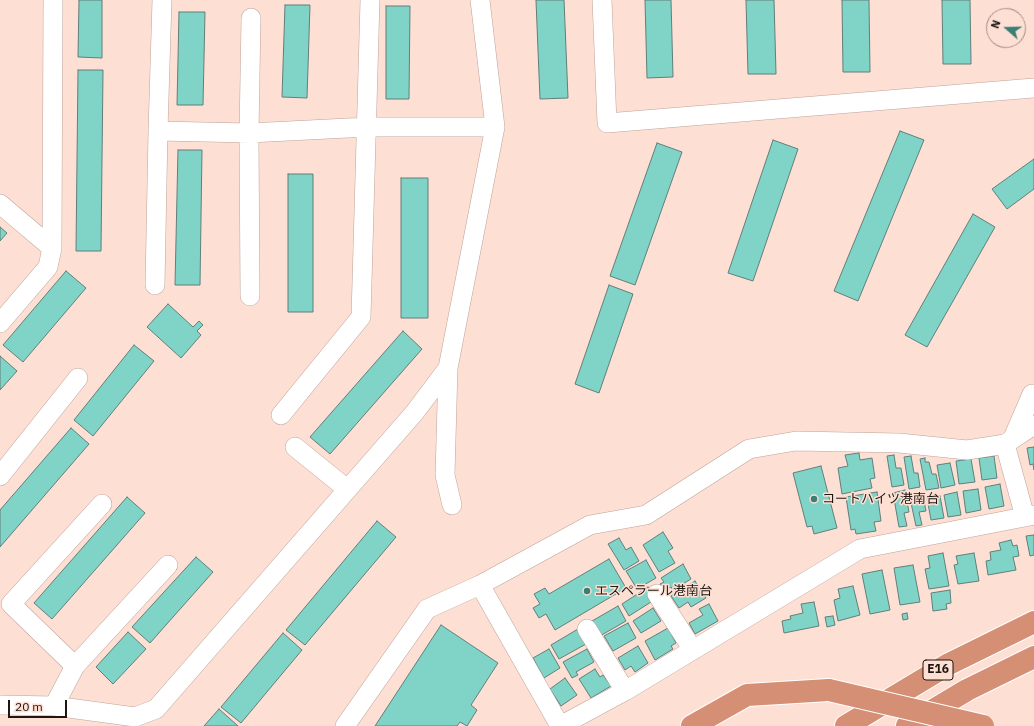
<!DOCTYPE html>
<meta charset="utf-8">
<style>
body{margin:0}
#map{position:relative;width:1034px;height:726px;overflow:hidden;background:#fddfd4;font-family:"IBM Plex Sans",sans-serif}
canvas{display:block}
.north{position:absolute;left:986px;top:8px;width:40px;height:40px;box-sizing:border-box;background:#fddfd4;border:1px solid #a48e86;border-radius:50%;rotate:290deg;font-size:11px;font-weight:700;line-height:16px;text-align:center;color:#1f1511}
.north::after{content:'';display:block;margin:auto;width:14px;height:18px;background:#397f76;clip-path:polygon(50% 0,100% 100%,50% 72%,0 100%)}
.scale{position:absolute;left:8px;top:700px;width:59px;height:18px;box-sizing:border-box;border:2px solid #1f1511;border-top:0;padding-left:5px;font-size:12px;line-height:14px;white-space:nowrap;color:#1f1511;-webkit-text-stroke:3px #fddfd4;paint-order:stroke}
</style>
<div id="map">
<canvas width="1034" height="726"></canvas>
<div class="north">N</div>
<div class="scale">20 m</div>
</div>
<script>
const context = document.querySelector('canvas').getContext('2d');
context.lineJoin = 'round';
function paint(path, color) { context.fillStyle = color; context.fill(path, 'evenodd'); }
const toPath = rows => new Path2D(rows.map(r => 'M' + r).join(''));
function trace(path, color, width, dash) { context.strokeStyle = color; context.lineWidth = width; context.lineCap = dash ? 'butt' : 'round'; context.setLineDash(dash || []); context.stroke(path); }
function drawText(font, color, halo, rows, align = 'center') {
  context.font = font + ' "IBM Plex Sans","Noto Sans JP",sans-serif'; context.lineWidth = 3; context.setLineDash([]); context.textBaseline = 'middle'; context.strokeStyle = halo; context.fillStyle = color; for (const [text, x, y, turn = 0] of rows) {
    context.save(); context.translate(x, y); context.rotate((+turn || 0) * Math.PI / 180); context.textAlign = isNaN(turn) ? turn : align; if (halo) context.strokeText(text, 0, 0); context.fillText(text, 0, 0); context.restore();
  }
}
const building = toPath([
 [79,0,102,0,102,58,78,57,79,0],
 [536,0,564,0,568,98,540,99,536,0],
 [645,0,671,0,673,77,647,78,645,0],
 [746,0,774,0,776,74,748,74,746,0],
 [842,0,869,0,870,72,843,72,842,0],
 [942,0,970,0,971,64,943,64,942,0],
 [285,5,310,5,307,98,282,97,285,5],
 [386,6,410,6,409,99,386,99,386,6],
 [179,12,205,12,203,105,177,105,179,12],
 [78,70,103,70,101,251,76,251,78,70],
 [900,131,924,140,858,301,834,291,900,131],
 [773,140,798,149,753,281,728,273,773,140],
 [657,143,682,152,635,285,610,276,657,143],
 [178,150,202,150,200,285,175,285,178,150],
 [1034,159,1034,189,1007,209,992,189,1034,159],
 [288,174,313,174,313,312,288,312,288,174],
 [401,178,428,178,428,318,401,318,401,178],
 [973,214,995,227,927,347,905,335,973,214],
 [0,227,7,233,0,241,0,227],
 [66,271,86,288,23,362,3,345,66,271],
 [609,285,633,294,599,393,575,384,609,285],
 [168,304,193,327,199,321,203,325,197,331,201,335,181,358,147,327,168,304],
 [403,331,422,349,330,454,310,437,403,331],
 [134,345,154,361,93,436,74,420,134,345],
 [0,356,17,371,0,390,0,356],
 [71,428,89,444,0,547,0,510,71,428],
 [1034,447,1034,470,1033,464,1030,465,1027,448,1034,447],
 [859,453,860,460,872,458,875,478,870,479,872,488,842,494,838,468,848,466,845,455,859,453],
 [894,455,896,468,901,468,904,485,892,487,887,456,894,455],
 [911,456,914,473,918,473,920,487,909,489,904,457,911,456],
 [994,456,997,478,982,480,979,458,994,456],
 [925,458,925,462,929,462,932,474,936,474,939,488,926,490,920,459,925,458],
 [971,459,975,482,959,484,956,461,971,459],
 [950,463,955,485,941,488,937,465,950,463],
 [821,466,837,528,814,534,812,526,807,527,793,473,821,466],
 [1000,484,1004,506,989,509,985,487,1000,484],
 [978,489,981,510,966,513,963,491,978,489],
 [905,490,909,512,904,513,907,526,899,527,893,493,905,490],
 [877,492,881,521,874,522,876,531,856,534,855,529,851,530,846,497,877,492],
 [920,492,921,496,923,496,926,511,919,512,922,525,916,526,909,494,920,492],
 [957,492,961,515,948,517,944,495,957,492],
 [940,496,944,518,931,520,927,498,940,496],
 [127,497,145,513,52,619,34,603,127,497],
 [377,521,396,537,305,645,286,630,377,521],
 [663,532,673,548,668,551,675,563,659,572,643,545,663,532],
 [1034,535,1034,555,1030,556,1026,536,1034,535],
 [619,538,626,550,631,547,639,561,624,570,608,544,619,538],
 [1011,540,1013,546,1017,545,1019,556,1013,557,1016,570,988,575,986,561,991,560,990,552,1001,550,999,543,1011,540],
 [943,553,949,586,929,589,925,569,930,568,928,556,943,553],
 [974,553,979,581,958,584,954,565,958,564,956,556,974,553],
 [196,557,213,572,150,643,132,627,196,557],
 [609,559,626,588,555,630,546,614,539,618,533,608,540,604,534,594,545,588,549,594,609,559],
 [646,560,656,578,637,589,626,571,646,560],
 [683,564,691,579,673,590,671,587,664,591,660,584,664,582,661,578,683,564],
 [913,565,920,602,900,605,894,568,913,565],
 [882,570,890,610,870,614,862,574,882,570],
 [695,581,706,598,691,607,688,602,679,608,671,596,695,581],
 [853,586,860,615,838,621,834,600,840,598,838,589,853,586],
 [648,587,653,594,648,598,651,602,629,616,622,604,648,587],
 [950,590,951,603,946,604,947,609,933,611,931,593,950,590],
 [814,602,819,626,784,633,782,621,791,619,790,616,803,613,801,604,814,602],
 [709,604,718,621,695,634,689,623,703,615,699,609,709,604],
 [618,606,626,621,600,636,592,621,618,606],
 [653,608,661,621,641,633,633,621,653,608],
 [907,613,908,619,903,620,902,614,907,613],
 [833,616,835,625,827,627,825,617,833,616],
 [628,623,636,638,613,651,604,636,628,623],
 [441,625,498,663,471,705,477,710,467,726,460,722,457,726,375,726,441,625],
 [668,628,676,643,671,646,673,649,655,660,645,641,668,628],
 [578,629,586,644,559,659,551,645,578,629],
 [128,632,146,649,113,684,96,667,128,632],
 [283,633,302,650,241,723,221,707,283,633],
 [638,646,648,663,635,672,631,666,625,670,618,658,638,646],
 [549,649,560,668,544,678,533,658,549,649],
 [587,649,594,662,576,672,578,675,572,678,563,662,587,649],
 [595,669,600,677,603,675,611,686,591,698,579,679,595,669],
 [565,678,577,695,561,706,550,689,565,678],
 [219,709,238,726,204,726,219,709]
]);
const minor = toPath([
 [162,0,158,131,249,133,368,127,495,127],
 [602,0,607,123,1034,88],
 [0,204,52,248,53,0],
 [155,285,158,131],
 [250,296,249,133,251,18],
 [0,323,48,267,52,248],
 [448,368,445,475,452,505],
 [281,415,361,317,370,0],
 [1013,438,1032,394],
 [1005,444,1025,517],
 [295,447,347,489],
 [0,476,78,378],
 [480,585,560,726],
 [657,594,693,650],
 [587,629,625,691],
 [75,666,11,604,102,504],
 [0,705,54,706,135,717,156,709,415,412,448,368,495,127,480,0],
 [54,706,75,666,168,565],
 [345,726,427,609,480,585,590,525,646,515,749,449,796,441,899,443,967,450,1005,444,1034,425],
 [560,726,625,691,860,549,1034,515]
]);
const highway = toPath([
 [692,726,747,695,829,690],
 [846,726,949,664,1034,622],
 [907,726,967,690,1034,657]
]);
const highwayBridge = toPath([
 [829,690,983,726]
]);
const markers = [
 [814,499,4,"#397f76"],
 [587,591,4,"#397f76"]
];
const shields = [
 [938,670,30]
];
const shieldNames = [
 ["E16",938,670]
];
const poiNames = [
 ["コートハイツ港南台",822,499],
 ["エスペラール港南台",595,591]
];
paint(building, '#80d3c7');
trace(building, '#607f7a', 1);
trace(minor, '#bfa399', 20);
trace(highway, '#fff', 24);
trace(minor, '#fff', 19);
trace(highway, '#d58f74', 22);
trace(highwayBridge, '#fff', 24, []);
trace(highwayBridge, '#d58f74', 22);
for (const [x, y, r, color] of markers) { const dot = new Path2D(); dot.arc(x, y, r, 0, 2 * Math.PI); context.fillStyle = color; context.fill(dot); trace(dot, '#fddfd4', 1.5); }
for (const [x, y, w] of shields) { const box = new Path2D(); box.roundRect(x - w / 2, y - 10, w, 20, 3); context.fillStyle = '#fddfd4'; context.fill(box); trace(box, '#1f1511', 1); }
drawText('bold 12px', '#1f1511', null, shieldNames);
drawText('13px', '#1f1511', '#fddfd4', poiNames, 'left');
</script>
